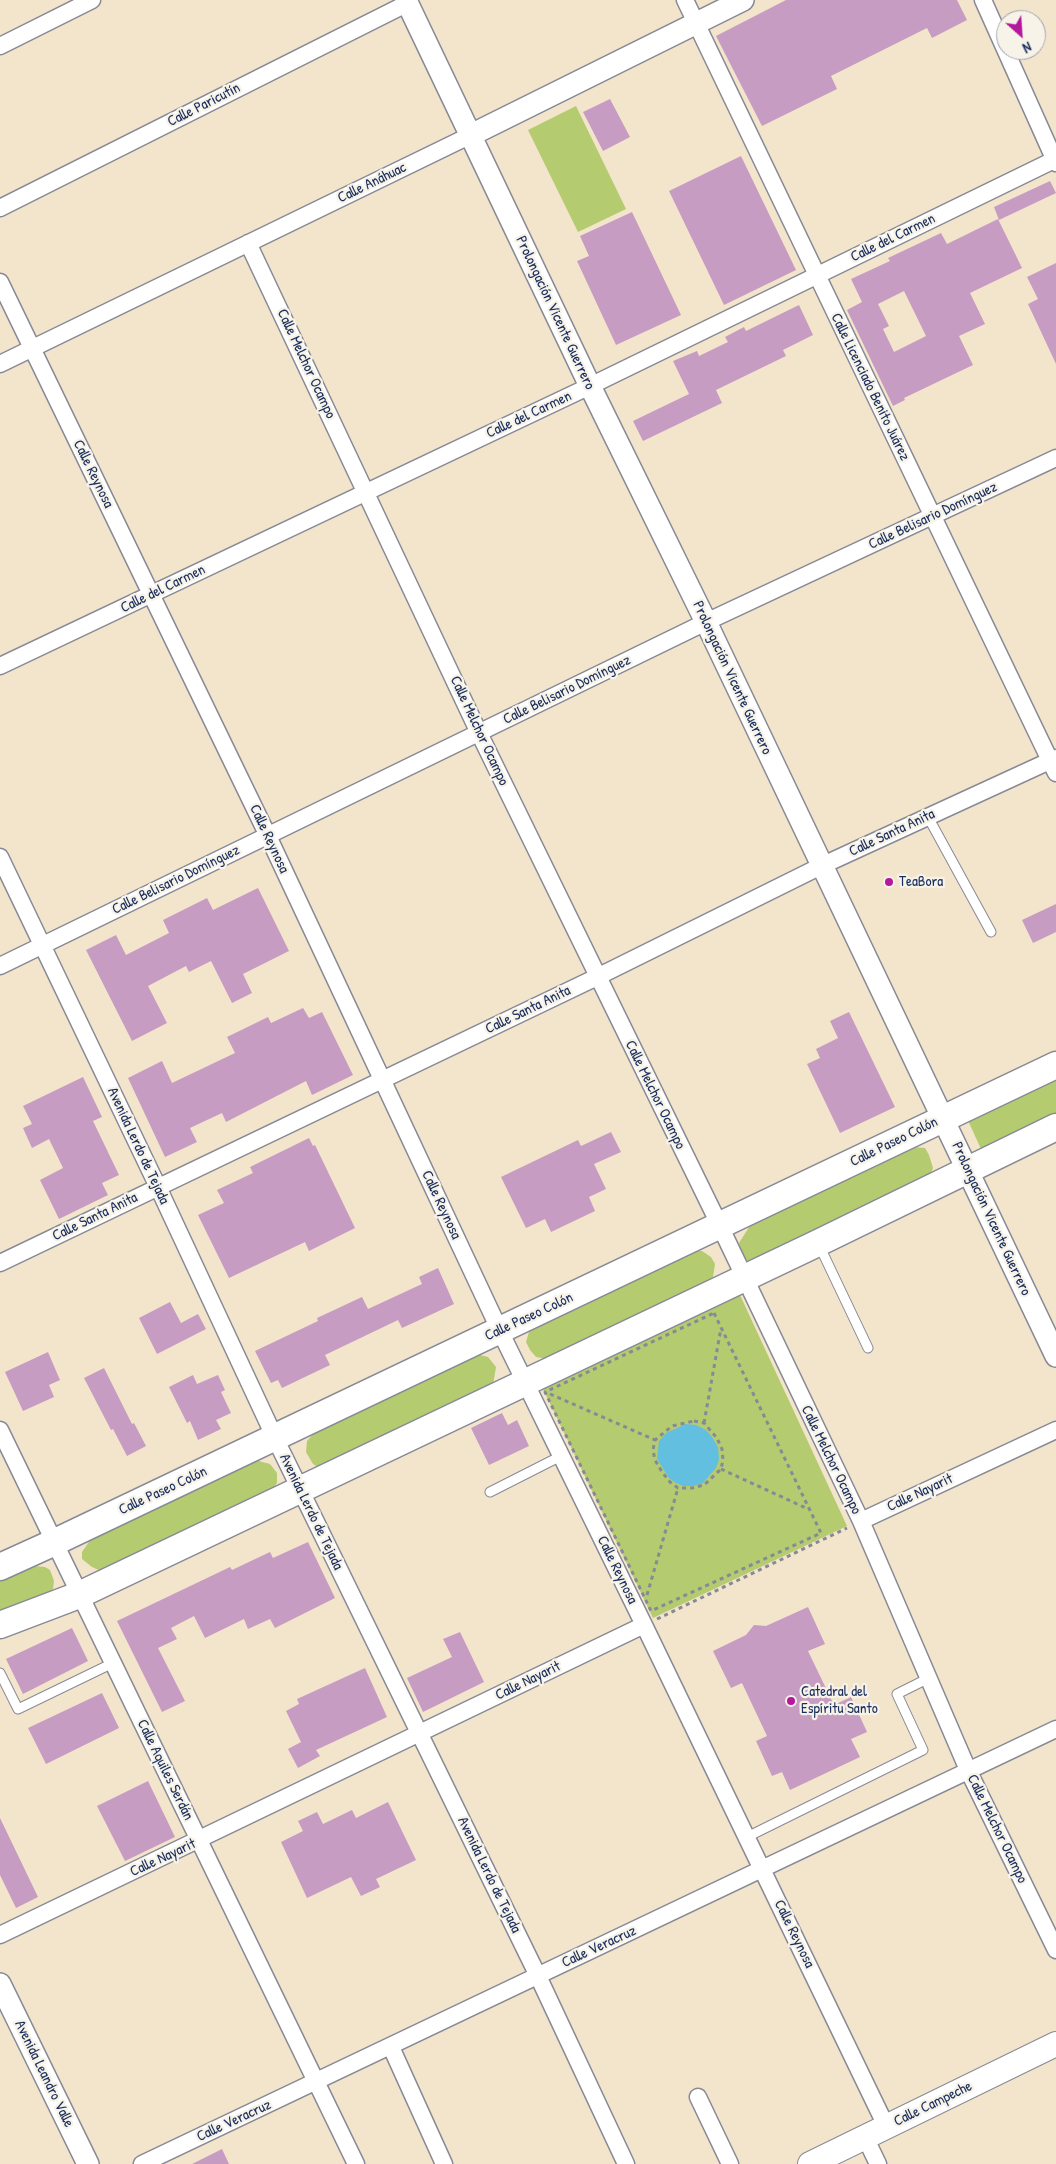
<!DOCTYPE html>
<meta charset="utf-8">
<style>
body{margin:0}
#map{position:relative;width:1056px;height:2164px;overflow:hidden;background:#f3e4cc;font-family:"Patrick Hand",sans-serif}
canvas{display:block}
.north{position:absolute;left:996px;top:10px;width:50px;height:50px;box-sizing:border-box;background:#f7f3e8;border:1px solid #9fa5b1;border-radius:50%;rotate:154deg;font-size:14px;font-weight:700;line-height:20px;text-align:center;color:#1b2f5e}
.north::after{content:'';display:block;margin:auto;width:18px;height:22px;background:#b5179e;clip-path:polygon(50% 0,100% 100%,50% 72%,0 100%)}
</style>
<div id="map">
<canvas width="1056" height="2164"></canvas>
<div class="north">N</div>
</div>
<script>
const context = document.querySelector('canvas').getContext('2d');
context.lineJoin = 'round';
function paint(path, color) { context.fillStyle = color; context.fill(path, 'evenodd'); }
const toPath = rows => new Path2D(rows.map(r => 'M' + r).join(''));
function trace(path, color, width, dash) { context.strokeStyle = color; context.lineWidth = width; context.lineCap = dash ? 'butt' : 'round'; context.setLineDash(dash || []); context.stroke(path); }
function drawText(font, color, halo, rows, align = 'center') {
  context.font = font + ' "Patrick Hand",sans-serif'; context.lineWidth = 4.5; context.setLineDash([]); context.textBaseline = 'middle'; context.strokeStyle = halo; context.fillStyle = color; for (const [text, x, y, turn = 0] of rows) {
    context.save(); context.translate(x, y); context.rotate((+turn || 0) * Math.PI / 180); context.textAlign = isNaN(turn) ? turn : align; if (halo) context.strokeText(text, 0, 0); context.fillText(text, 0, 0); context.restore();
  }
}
const green = toPath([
 [576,106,626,209,578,232,528,130],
 [1056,1072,1056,1113,981,1149,966,1116],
 [913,1147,925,1148,929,1155,933,1168,931,1173,753,1263,746,1260,742,1255,739,1243,751,1224],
 [692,1251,702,1251,711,1257,715,1264,713,1277,707,1283,548,1359,536,1357,530,1350,526,1342,529,1332,534,1326],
 [740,1295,847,1526,653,1618,542,1387],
 [476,1354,488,1357,496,1367,493,1385,321,1469,313,1464,306,1452,307,1441,314,1433],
 [255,1460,270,1464,277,1473,277,1483,271,1491,101,1571,92,1567,82,1559,82,1552,91,1539],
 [34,1566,45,1567,50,1570,54,1581,53,1589,47,1596,0,1616,0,1579]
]);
const water = toPath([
 [686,1424,696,1425,706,1430,712,1437,718,1447,719,1459,716,1468,703,1483,694,1486,683,1486,676,1483,669,1478,657,1459,659,1441,666,1433]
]);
const building = toPath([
 [786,0,957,0,967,20,932,38,927,28,831,76,837,89,762,126,716,36],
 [610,99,630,137,603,151,583,112],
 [741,156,796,270,724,305,669,191],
 [1050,181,1056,193,999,220,994,207],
 [632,212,681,315,616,345,577,261,589,256,580,236],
 [998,219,1022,268,970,293,985,324,959,336,973,365,904,398,905,400,893,406,847,310,862,302,851,279,890,261,888,258,941,233,947,244],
 [904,291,926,336,894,352,883,329,889,326,878,304],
 [1056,263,1056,364,1028,304,1038,299,1027,277],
 [799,305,813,335,783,350,786,356,716,390,722,403,643,441,633,421,689,394,673,361,697,351,699,356,728,342,725,337,744,327,746,331],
 [258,888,289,951,243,974,252,993,232,1003,211,961,189,972,186,966,148,986,167,1023,132,1041,86,950,116,935,126,955,169,933,163,920,207,898,213,910],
 [1056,904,1056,932,1033,943,1022,920],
 [303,1008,309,1018,322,1012,353,1075,312,1095,306,1081,226,1122,222,1113,190,1128,197,1142,165,1157,128,1078,162,1061,172,1083,235,1053,227,1037,268,1017,271,1023],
 [849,1012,895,1107,840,1133,807,1064,820,1058,816,1049,838,1038,830,1021],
 [83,1077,102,1117,93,1121,119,1175,102,1183,108,1195,59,1219,40,1180,63,1168,49,1139,32,1148,23,1128,32,1124,23,1106],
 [611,1132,621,1152,594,1164,606,1189,589,1197,595,1211,551,1232,545,1219,526,1228,501,1177,578,1140,581,1146],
 [309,1138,313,1146,315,1145,355,1228,309,1251,305,1242,229,1278,198,1215,224,1203,217,1190,253,1173,250,1167],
 [438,1268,454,1304,402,1328,398,1320,325,1355,330,1365,282,1388,278,1380,271,1383,255,1351,318,1321,317,1318,362,1297,368,1309,422,1284,419,1277],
 [170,1302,181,1323,198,1314,206,1329,157,1354,139,1318],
 [48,1352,60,1380,49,1385,54,1397,23,1411,5,1372],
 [104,1368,132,1424,134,1423,146,1446,127,1456,113,1429,111,1430,84,1378],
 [193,1375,197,1384,218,1375,225,1390,221,1392,231,1413,216,1420,221,1429,198,1440,190,1421,187,1423,169,1387],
 [502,1413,508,1425,517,1420,529,1446,489,1465,471,1428],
 [308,1542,335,1598,275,1628,270,1619,248,1629,244,1619,205,1638,194,1616,171,1628,177,1639,158,1648,185,1701,162,1712,117,1621,230,1567,232,1570,270,1552,273,1558],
 [808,1607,825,1644,808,1651,834,1705,851,1697,867,1732,851,1739,860,1757,790,1790,782,1772,772,1776,756,1741,767,1736,742,1683,731,1688,713,1651,746,1635,754,1625,766,1626],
 [72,1628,88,1661,23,1694,6,1659],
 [460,1632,484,1682,423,1712,407,1678,452,1657,443,1639],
 [365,1668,387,1717,316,1750,320,1756,298,1768,288,1749,301,1742,286,1711,299,1704,297,1699],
 [102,1693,119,1728,46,1764,28,1728],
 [148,1781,175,1837,125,1861,97,1806],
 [388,1802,416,1860,376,1879,380,1887,361,1896,351,1877,307,1898,281,1842,303,1831,298,1821,317,1812,323,1824,352,1810,356,1818],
 [0,1818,38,1897,16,1908,0,1875],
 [222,2149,229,2164,192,2164]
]);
const path = toPath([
 [714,1313,821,1533,651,1611,545,1392,714,1313],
 [550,1394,655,1440],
 [694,1421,704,1423,717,1438,722,1449,723,1460,721,1469,704,1485,692,1488,678,1488,670,1482,662,1472,655,1460,653,1450,655,1440,672,1426,694,1421],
 [704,1423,721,1328],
 [721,1469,808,1509],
 [647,1595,678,1488],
 [657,1619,847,1528]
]);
const service = toPath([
 [928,817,991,932],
 [819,1245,868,1348],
 [490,1492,561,1456],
 [0,1673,18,1709,113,1663],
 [747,1837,923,1750,897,1694,929,1678]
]);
const minor = toPath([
 [685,0,1056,773],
 [983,0,1056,163],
 [0,46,92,0],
 [0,208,408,3],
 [248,243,479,733,720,1226,861,1521,968,1770,1056,1950],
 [0,282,268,836,500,1331,644,1625,886,2126],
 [0,364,471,135],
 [0,666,590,386,1056,159],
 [0,857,158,1187,275,1438,538,1976,626,2164],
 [0,966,706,622,1056,458],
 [0,1263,597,977,821,866,1056,758],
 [0,1430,356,2164],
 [861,1521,1056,1430],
 [0,1935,644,1625],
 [391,2047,444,2164],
 [698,2097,730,2164],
 [865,2137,878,2164],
 [142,2164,1056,1729]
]);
const tertiary = toPath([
 [406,0,590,386,706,622,1056,1356],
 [471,135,743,0],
 [0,1984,88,2164]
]);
const secondary = toPath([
 [810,2164,1056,2044]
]);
const primary = toPath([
 [0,1567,55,1542,1056,1065],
 [0,1625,79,1595,818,1243,1056,1127]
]);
const markers = [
 [889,882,5,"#b5179e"],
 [791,1701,5,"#b5179e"]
];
const streetNames = [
 ["Calle Paricutín",204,105,-27],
 ["Calle Anáhuac",372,183,-26],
 ["Calle del Carmen",893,238,-26],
 ["Prolongación Vicente Guerrero",555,313,65],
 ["Calle Melchor Ocampo",306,364,65],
 ["Calle Licenciado Benito Juárez",870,387,64],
 ["Calle del Carmen",529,415,-25],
 ["Calle Reynosa",93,474,64],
 ["Calle Belisario Domínguez",933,516,-25],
 ["Calle del Carmen",163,589,-26],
 ["Prolongación Vicente Guerrero",732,678,65],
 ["Calle Belisario Domínguez",567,690,-26],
 ["Calle Melchor Ocampo",479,731,65],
 ["Calle Santa Anita",892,833,-25],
 ["Calle Reynosa",269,839,65],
 ["Calle Belisario Domínguez",176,880,-26],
 ["Calle Santa Anita",528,1010,-26],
 ["Calle Melchor Ocampo",655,1095,64],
 ["Calle Paseo Colón",894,1142,-26],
 ["Avenida Lerdo de Tejada",138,1146,65],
 ["Calle Reynosa",441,1205,65],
 ["Calle Santa Anita",95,1217,-26],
 ["Prolongación Vicente Guerrero",991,1219,65],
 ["Calle Paseo Colón",529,1317,-25],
 ["Calle Melchor Ocampo",831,1460,64],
 ["Calle Paseo Colón",163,1491,-25],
 ["Calle Nayarit",920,1493,-25],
 ["Avenida Lerdo de Tejada",311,1512,64],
 ["Calle Reynosa",617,1570,64],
 ["Calle Nayarit",528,1681,-26],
 ["Calle Aquiles Serdán",165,1770,64],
 ["Calle Melchor Ocampo",997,1829,64],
 ["Calle Nayarit",163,1858,-25],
 ["Avenida Lerdo de Tejada",489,1875,64],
 ["Calle Reynosa",794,1934,64],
 ["Calle Veracruz",599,1947,-25],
 ["Avenida Leandro Valle",44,2074,64],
 ["Calle Campeche",933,2104,-26],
 ["Calle Veracruz",234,2121,-25]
];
const poiNames = [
 ["TeaBora",899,882],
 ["Catedral del",801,1692],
 ["Espíritu Santo",801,1709]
];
paint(green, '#b4cb6f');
paint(water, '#62bfe0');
paint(building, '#c79cc2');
trace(service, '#878a95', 11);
trace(minor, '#878a95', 19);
trace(tertiary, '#878a95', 24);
trace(secondary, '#878a95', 26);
trace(primary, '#878a95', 29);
trace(path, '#878a95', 3, [4, 4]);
trace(service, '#fff', 9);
trace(minor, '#fff', 16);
trace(tertiary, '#fff', 21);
trace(secondary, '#fff', 24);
trace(primary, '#fff', 26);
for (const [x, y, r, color] of markers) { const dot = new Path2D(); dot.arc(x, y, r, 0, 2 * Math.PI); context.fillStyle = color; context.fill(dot); trace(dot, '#f7f3e8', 2); }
drawText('15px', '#1b2f5e', '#f7f3e8', streetNames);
drawText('15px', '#1b2f5e', '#f7f3e8', poiNames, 'left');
</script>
